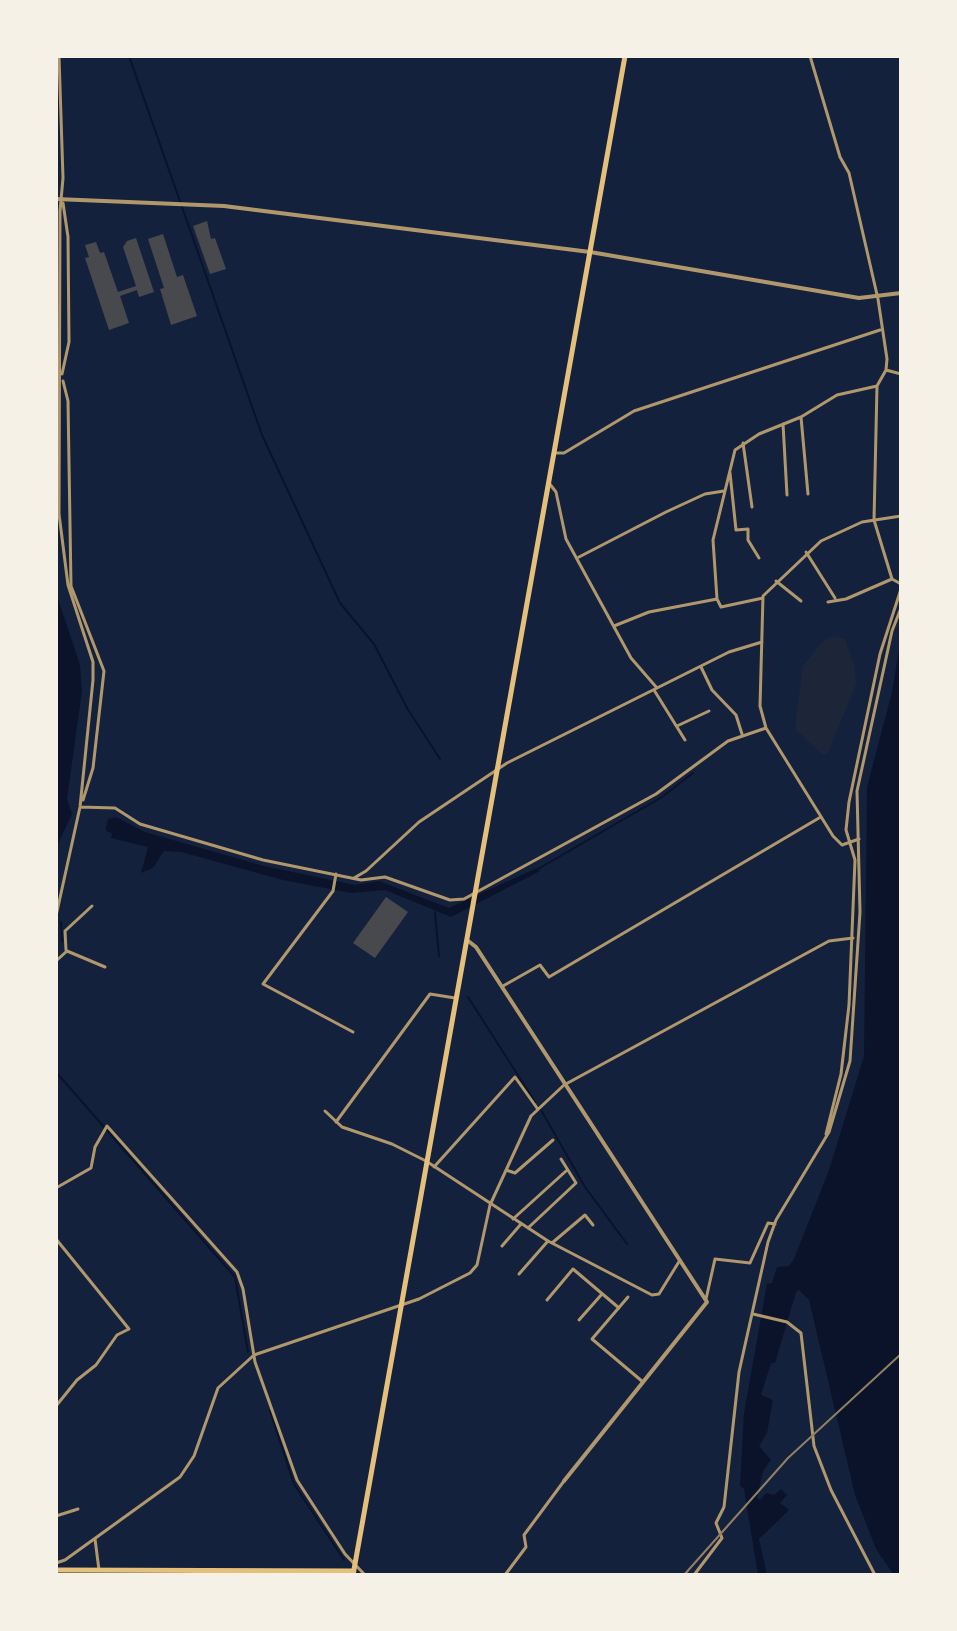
<!DOCTYPE html>
<style>
body{margin:0}
#map{position:relative;width:957px;height:1631px;overflow:hidden;background:#14213d;font-family:"Space Grotesk",sans-serif}
canvas{display:block}
.frame{position:absolute;inset:0;border:58px solid #f6f1e7;pointer-events:none}
</style>
<div id="map">
<canvas width="957" height="1631"></canvas>
<div class="frame"></div>
</div>
<script>
const context = document.querySelector('canvas').getContext('2d');
context.lineJoin = 'round';
function paint(path, color) { context.fillStyle = color; context.fill(path, 'evenodd'); }
const toPath = rows => new Path2D(rows.map(r => 'M' + r).join(''));
function trace(path, color, width, dash) { context.strokeStyle = color; context.lineWidth = width; context.lineCap = dash ? 'butt' : 'round'; context.setLineDash(dash || []); context.stroke(path); }
const green = toPath([
 [834,636,845,639,855,667,856,684,828,753,824,756,796,730,796,718,803,666,824,640]
]);
const water = toPath([
 [56,593,80,665,82,691,67,799,72,814,56,848],
 [901,638,901,1575,894,1575,876,1549,855,1495,809,1300,799,1290,796,1292,775,1363,771,1363,761,1395,773,1400,767,1433,759,1446,771,1460,763,1471,757,1498,760,1500,766,1493,774,1495,781,1489,787,1495,780,1503,789,1510,759,1539,767,1575,758,1575,744,1489,740,1486,744,1413,767,1284,772,1283,777,1267,789,1266,794,1259,829,1170,864,1056,867,787,892,692],
 [116,817,145,832,264,866,355,885,379,881,449,908,537,868,540,871,451,917,385,890,351,893,283,880,181,852,164,851,153,868,141,873,148,847,111,838,112,833,106,831,106,827,108,819]
]);
const stream = toPath([
 [129,56,262,435,340,603,374,644,407,708,440,759],
 [538,869,662,797,693,773],
 [435,912,439,956],
 [61,922,62,941],
 [468,997,535,1102],
 [56,1072,235,1277,248,1352],
 [541,1110,585,1187,627,1244],
 [270,1411,294,1484,344,1560]
]);
const building = toPath([
 [207,221,211,239,215,238,226,269,210,274,193,226],
 [163,234,177,277,183,275,197,316,171,325,160,289,164,288,148,239],
 [136,238,154,292,139,297,137,290,120,296,129,323,109,330,85,258,89,257,85,245,96,242,100,253,104,252,118,292,136,286,123,247,127,241],
 [386,897,408,912,375,958,353,943]
]);
const minor = toPath([
 [810,56,840,157,849,173,878,299,887,359,886,370,877,386,874,520,892,579,901,584],
 [886,370,901,374],
 [62,374,69,342,68,237,63,203],
 [63,381,68,401,71,586,104,671,93,768,83,800],
 [801,417,808,494],
 [783,424,787,495],
 [743,443,752,507],
 [554,453,564,453,634,411,880,330],
 [730,473,736,530,748,529,748,540,759,558],
 [549,483,556,492,566,539,631,658,657,688],
 [806,552,835,598],
 [579,557,666,512,705,494,724,491],
 [776,581,801,601],
 [717,599,721,607,763,598],
 [828,602,846,599,892,579],
 [614,626,649,612,717,599,713,540,735,450,759,434,801,417,837,395,877,386],
 [701,667,712,690,736,715,742,734],
 [654,690,685,740],
 [677,726,709,711],
 [80,807,115,808,140,824,263,860,361,880,385,877,450,900,464,899,656,794,728,741,766,728],
 [859,839,842,845,833,836,766,728,760,706,763,596,821,541,862,522,901,516],
 [336,874,333,891,263,984,353,1032],
 [354,878,366,871,419,822,507,763,729,652,762,642],
 [56,916,80,807,93,680,93,662,68,585,59,514,60,211,63,178,59,56],
 [66,950,65,931,92,906],
 [56,961,67,951,105,967],
 [503,986,540,965,549,977,819,818],
 [325,1111,342,1127,392,1144,426,1161,548,1241,652,1295,659,1294,680,1260],
 [336,1122,430,994,455,998],
 [826,1134,841,1074,849,1005,855,860,846,830,849,802,880,654,901,589],
 [434,1167,515,1077,537,1108],
 [506,1170,515,1173,553,1140],
 [56,1188,91,1168,95,1147,107,1126,237,1272,243,1289,255,1362,297,1480,345,1554,365,1575],
 [513,1219,566,1171],
 [528,1228,576,1183,561,1159],
 [56,1239,129,1329,117,1335,96,1365,77,1380,56,1406],
 [552,1243,585,1215,593,1225],
 [502,1246,521,1224],
 [519,1274,548,1241],
 [628,1297,592,1339,643,1382],
 [706,1299,715,1259,750,1263,768,1223,775,1224],
 [547,1300,573,1269,619,1308],
 [753,1314,787,1322,801,1333,814,1446,831,1490,875,1575],
 [579,1320,602,1294],
 [56,1424,56,1432],
 [56,1516,78,1509],
 [95,1539,99,1570],
 [56,1563,65,1560,180,1477,194,1456,218,1388,254,1355,419,1299,470,1273,477,1265,490,1205,531,1116,564,1085,829,941,853,938],
 [505,1575,526,1547,524,1535,564,1481],
 [694,1575,722,1538,716,1523,724,1507,739,1372,768,1242,776,1220,829,1132,850,1061,860,912,857,791,892,631,901,608]
]);
const tertiary = toPath([
 [56,199,224,206,590,252,859,298,901,293],
 [467,940,476,947,707,1302,564,1481]
]);
const secondary = toPath([
 [56,1570,354,1571],
 [353,1575,625,56]
]);
const rail = toPath([
 [684,1575,788,1458,901,1354]
]);
paint(green, '#1d2539');
paint(water, '#0b132b');
trace(stream, '#0b132b', 2);
paint(building, '#48494c');
trace(minor, '#b1986c', 3);
trace(tertiary, '#b1986c', 4);
trace(secondary, '#e5c07b', 5);
trace(rail, '#918062', 2);
</script>
